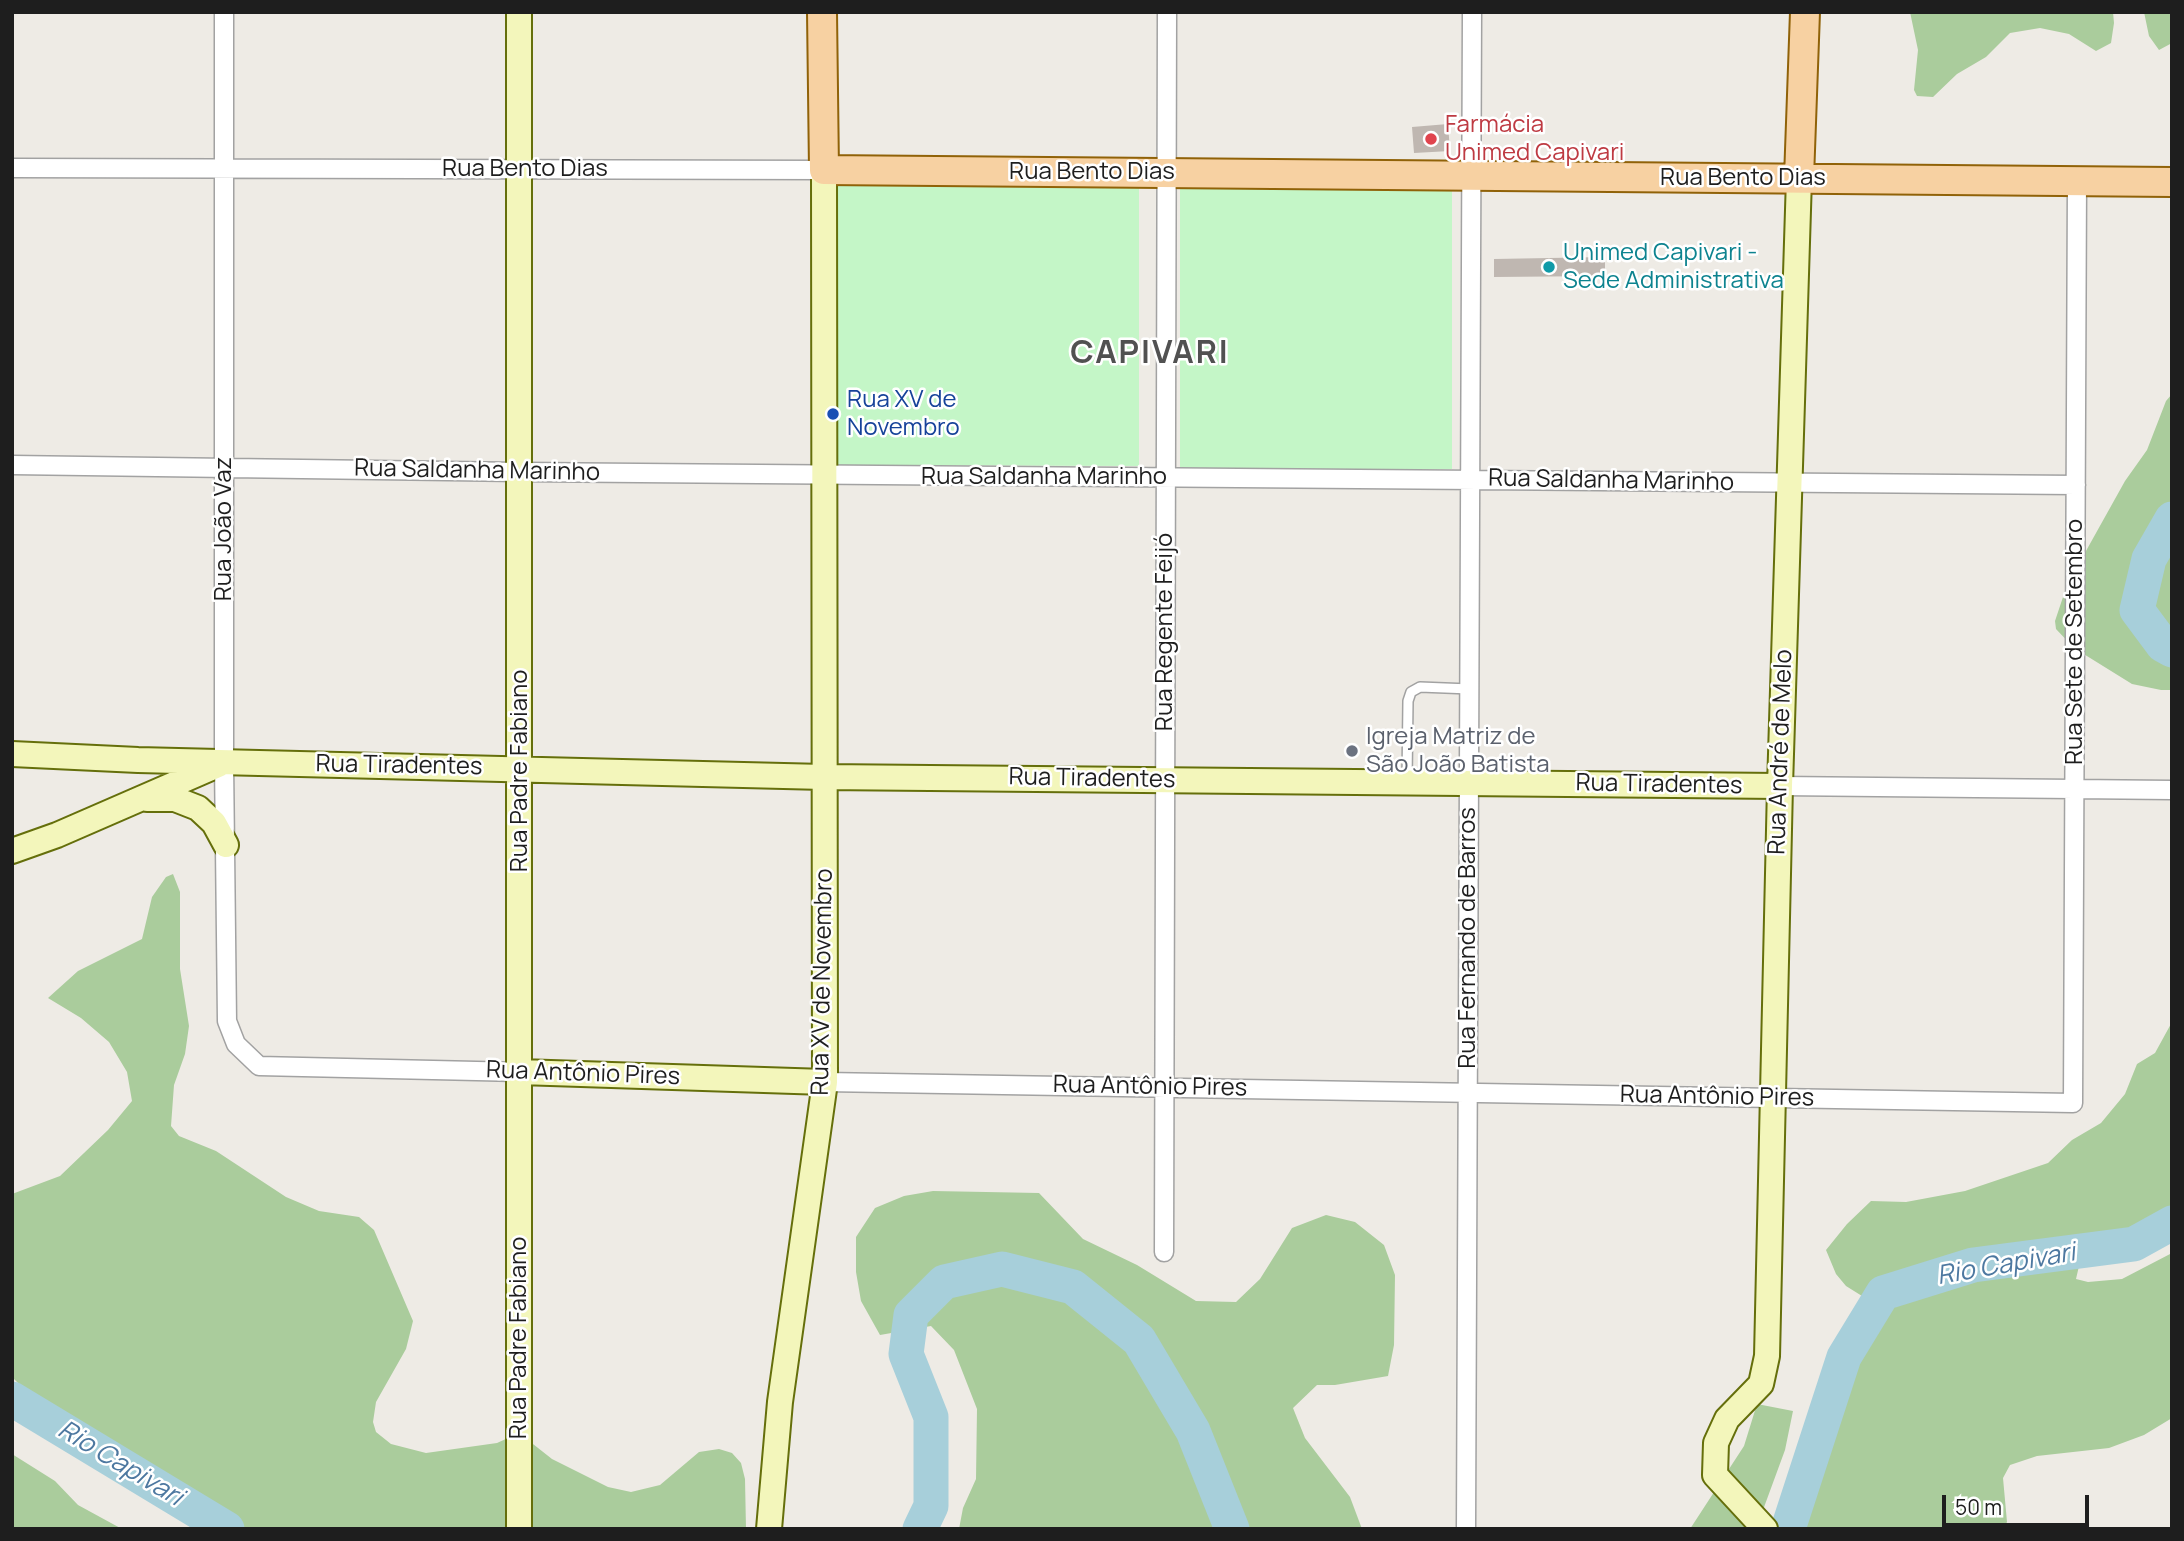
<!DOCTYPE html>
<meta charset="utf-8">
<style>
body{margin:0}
#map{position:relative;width:2184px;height:1541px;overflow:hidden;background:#eeebe5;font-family:Manrope,sans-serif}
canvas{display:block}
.frame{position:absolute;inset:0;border:14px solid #1e1e1e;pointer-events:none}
.scale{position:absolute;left:1942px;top:1495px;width:147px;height:32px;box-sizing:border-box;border:4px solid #1e1e1e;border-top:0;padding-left:9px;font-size:21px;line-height:24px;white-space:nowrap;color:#1e1e1e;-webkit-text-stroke:5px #fff;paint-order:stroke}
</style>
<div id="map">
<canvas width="2184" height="1541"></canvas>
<div class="frame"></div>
<div class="scale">50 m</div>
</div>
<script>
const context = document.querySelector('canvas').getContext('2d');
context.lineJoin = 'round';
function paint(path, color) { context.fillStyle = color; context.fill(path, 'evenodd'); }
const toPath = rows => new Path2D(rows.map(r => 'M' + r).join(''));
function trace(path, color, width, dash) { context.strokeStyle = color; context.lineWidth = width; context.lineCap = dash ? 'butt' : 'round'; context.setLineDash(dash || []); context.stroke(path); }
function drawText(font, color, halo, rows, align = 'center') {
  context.font = font + ' Manrope,sans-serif'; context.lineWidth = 5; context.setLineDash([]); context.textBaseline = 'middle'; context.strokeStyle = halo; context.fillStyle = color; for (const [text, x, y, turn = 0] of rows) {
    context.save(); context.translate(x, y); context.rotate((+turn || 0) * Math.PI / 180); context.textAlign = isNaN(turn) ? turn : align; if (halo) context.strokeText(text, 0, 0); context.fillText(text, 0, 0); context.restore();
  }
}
const forest = toPath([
 [1910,12,2113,12,2114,23,2111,43,2096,51,2069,34,2040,28,2010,33,1986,57,1957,74,1933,97,1917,96,1914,90,1918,50],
 [2144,12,2172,12,2172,43,2159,50,2149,36],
 [2172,394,2172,690,2161,690,2132,684,2074,648,2056,629,2055,621,2067,585,2125,481,2147,450,2166,401],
 [173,874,180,892,180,969,189,1026,185,1054,174,1085,171,1126,179,1136,216,1151,286,1197,319,1211,359,1217,374,1230,413,1321,406,1349,376,1402,373,1422,376,1432,391,1444,426,1453,497,1443,519,1433,552,1459,608,1487,631,1492,660,1485,699,1452,719,1449,732,1453,741,1463,745,1479,746,1529,235,1529,190,1495,74,1423,45,1410,12,1377,12,1194,60,1176,108,1130,132,1101,127,1072,109,1042,81,1018,48,998,78,971,142,939,152,897,166,877],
 [2172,1022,2172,1208,2163,1215,2129,1228,2098,1248,2079,1266,2076,1279,2088,1282,2122,1279,2172,1253,2172,1418,2144,1435,2109,1448,2037,1456,2010,1465,2003,1478,2007,1522,2003,1529,1793,1529,1813,1445,1838,1390,1887,1314,1891,1303,1884,1295,1862,1296,1846,1286,1836,1274,1826,1250,1847,1224,1871,1201,1906,1202,1965,1191,2048,1163,2072,1140,2101,1123,2125,1094,2137,1064,2155,1053],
 [933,1191,1039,1193,1083,1239,1137,1265,1196,1301,1236,1302,1260,1279,1292,1228,1326,1215,1355,1222,1384,1245,1395,1275,1394,1345,1388,1376,1335,1385,1317,1385,1293,1408,1305,1438,1350,1497,1362,1529,959,1529,963,1508,976,1479,977,1409,954,1350,931,1326,880,1335,861,1301,856,1272,856,1237,875,1208,904,1196],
 [1757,1404,1793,1411,1785,1450,1756,1529,1690,1529,1744,1446],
 [12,1454,55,1481,78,1505,122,1529,12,1529]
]);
const park = toPath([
 [838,180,1139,180,1139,466,838,465],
 [1180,189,1452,189,1452,469,1180,469]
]);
const river = toPath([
 [2172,519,2149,559,2137,610,2163,645,2172,650],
 [12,1399,227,1529],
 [920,1529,931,1506,931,1417,906,1354,911,1315,944,1282,1002,1269,1073,1287,1139,1340,1193,1431,1232,1529],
 [1788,1529,1844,1357,1883,1293,1973,1265,2134,1244,2172,1223]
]);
const building = toPath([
 [1448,124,1450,151,1414,153,1412,127],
 [1605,257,1605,276,1494,277,1494,259]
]);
const lane = toPath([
 [1407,780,1408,701,1411,692,1420,687,1470,689]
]);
const street = toPath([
 [224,12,224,762,227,1021,236,1044,259,1066,520,1072],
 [12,168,824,170],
 [12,465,520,472,2076,485],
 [1780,786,2172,790],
 [825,1082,2073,1103,2077,180],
 [1164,1252,1167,12],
 [1466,1529,1472,12]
]);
const secondary = toPath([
 [12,754,138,760,824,777,1780,786],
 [147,799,175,799,198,808,214,823,226,845],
 [12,851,57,835,218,765],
 [520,1072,825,1082],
 [519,1529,519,12],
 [769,1529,780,1402,825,1082,824,170],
 [1765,1529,1715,1475,1716,1443,1727,1419,1761,1384,1767,1356,1780,786,1799,178]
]);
const primary = toPath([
 [822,12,824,170,2172,182],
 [1799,178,1805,12]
]);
const markers = [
 [1431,139,7,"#e0444e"],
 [1549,267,7,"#0f9aa8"],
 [833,414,7,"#1a4fb4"],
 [1352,751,7,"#6b7280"]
];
const healthNames = [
 ["Farmácia",1445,125],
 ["Unimed Capivari",1445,153]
];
const streetNames = [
 ["Rua Bento Dias",525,169],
 ["Rua Bento Dias",1092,172],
 ["Rua Bento Dias",1743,178],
 ["Rua Saldanha Marinho",477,471,1],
 ["Rua Saldanha Marinho",1044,477],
 ["Rua Saldanha Marinho",1611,481,1],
 ["Rua João Vaz",224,529,-90],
 ["Rua Regente Feijó",1165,632,-90],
 ["Rua Sete de Setembro",2075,642,-90],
 ["Rua André de Melo",1781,752,-88],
 ["Rua Tiradentes",399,766,1],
 ["Rua Padre Fabiano",520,771,-90],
 ["Rua Tiradentes",1092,779,1],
 ["Rua Tiradentes",1659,785,1],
 ["Rua Fernando de Barros",1468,938,-90],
 ["Rua XV de Novembro",823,982,-89],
 ["Rua Antônio Pires",583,1074,2],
 ["Rua Antônio Pires",1150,1087,1],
 ["Rua Antônio Pires",1717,1097,1],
 ["Rua Padre Fabiano",519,1338,-90]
];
const cultureNames = [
 ["Unimed Capivari -",1563,253],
 ["Sede Administrativa",1563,281]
];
const transitNames = [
 ["Rua XV de",847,400],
 ["Novembro",847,428]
];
const worshipNames = [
 ["Igreja Matriz de",1366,737],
 ["São João Batista",1366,765]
];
const waterNames = [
 ["Rio Capivari",2006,1265,-10],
 ["Rio Capivari",120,1464,31]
];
const districtNames = [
 ["CAPIVARI",1150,354]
];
paint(forest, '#aacc9c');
paint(park, '#c4f6c7');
trace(river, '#a7cfda', 35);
paint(building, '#bfb7b1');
trace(lane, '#a2a2a2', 12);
trace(street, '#a2a2a2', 21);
trace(secondary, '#656f0b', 28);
trace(primary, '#906208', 32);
trace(lane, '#fff', 9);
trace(street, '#fff', 18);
trace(secondary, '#f3f6bb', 24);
trace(primary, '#f7d1a2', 28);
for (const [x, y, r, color] of markers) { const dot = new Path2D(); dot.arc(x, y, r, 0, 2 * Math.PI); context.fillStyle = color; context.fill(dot); trace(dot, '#fff', 2.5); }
drawText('24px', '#be3a42', '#fff', healthNames, 'left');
drawText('24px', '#1e1e1e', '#fff', streetNames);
drawText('24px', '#0d838f', '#fff', cultureNames, 'left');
drawText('24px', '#164399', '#fff', transitNames, 'left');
drawText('24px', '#5b616d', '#fff', worshipNames, 'left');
drawText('italic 26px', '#4d78a0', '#fff', waterNames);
context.letterSpacing = '2px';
drawText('bold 32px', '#515151', '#fff', districtNames);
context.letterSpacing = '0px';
</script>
